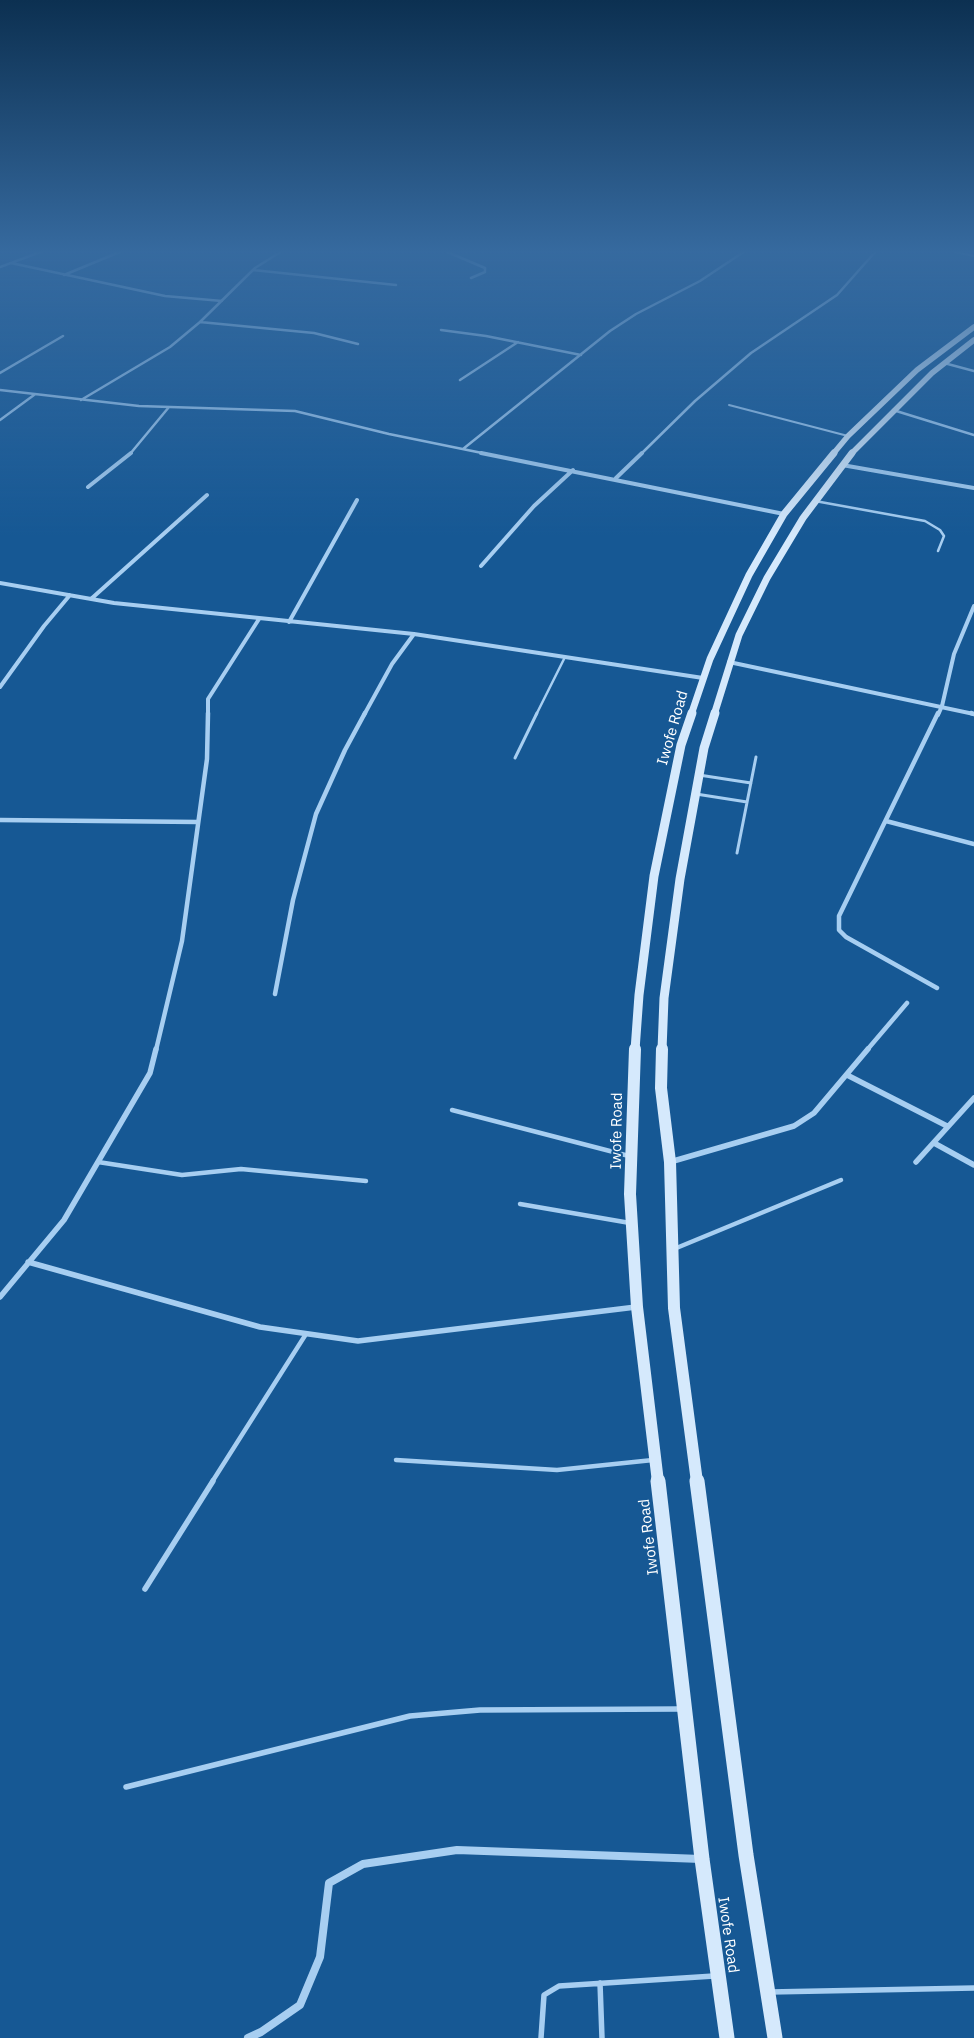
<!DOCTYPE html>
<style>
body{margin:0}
canvas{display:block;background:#165894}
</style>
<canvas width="974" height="2038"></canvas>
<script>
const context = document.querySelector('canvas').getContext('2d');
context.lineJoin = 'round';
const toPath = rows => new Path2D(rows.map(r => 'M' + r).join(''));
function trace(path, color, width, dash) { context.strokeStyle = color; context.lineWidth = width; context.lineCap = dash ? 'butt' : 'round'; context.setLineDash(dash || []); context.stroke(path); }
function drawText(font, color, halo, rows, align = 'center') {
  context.font = font + ' "IBM Plex Sans",sans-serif'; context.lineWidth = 4; context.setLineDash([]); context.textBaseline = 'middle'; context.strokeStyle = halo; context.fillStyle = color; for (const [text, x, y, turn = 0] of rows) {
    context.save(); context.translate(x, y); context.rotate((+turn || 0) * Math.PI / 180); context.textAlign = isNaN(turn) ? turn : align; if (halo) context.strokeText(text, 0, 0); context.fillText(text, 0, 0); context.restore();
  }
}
const laneFar4 = toPath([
 [951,251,974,256],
 [729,405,848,436]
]);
const laneFar3 = toPath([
 [815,501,925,521,940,530,944,536,938,551],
 [536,715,565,657]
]);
const laneFar2 = toPath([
 [515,758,537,713],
 [699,775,751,783],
 [696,794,747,802],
 [737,853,756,757]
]);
const laneFar1 = toPath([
 [452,1110,629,1156],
 [98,1162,182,1175,241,1169,366,1181],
 [520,1204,630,1223],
 [674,1249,841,1180],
 [396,1460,557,1470,653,1460],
 [212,1482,306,1334]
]);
const lane = toPath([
 [145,1589,213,1481],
 [126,1787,410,1716,480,1710,680,1709],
 [600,1983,602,2038],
 [770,1992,974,1988],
 [541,2038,544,1995,559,1986,714,1976]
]);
const streetFar4 = toPath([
 [445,251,485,268,485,272,471,278],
 [11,263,165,296,222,301],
 [0,267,43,251],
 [253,270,396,285],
 [64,275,122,251],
 [200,322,314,333,358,344],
 [441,330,486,336,581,355],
 [944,363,974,371],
 [0,373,63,336],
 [460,380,518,342],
 [0,390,139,406,295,411,389,434,487,454],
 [81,400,170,347,200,322,255,268,282,251],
 [893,410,974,435],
 [0,420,34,395],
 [463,449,610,331,636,314,700,281,745,251],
 [130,454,169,407],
 [641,454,695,401,751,353,837,295,876,251]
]);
const streetFar3 = toPath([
 [481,453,784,514],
 [842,465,974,488],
 [616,478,642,453],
 [88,487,131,453],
 [481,566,534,506,573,470],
 [0,583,114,603,414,634,703,678],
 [91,599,207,495],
 [289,622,357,500],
 [729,662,974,714],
 [0,687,44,626,70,595],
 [208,715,208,699,259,619],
 [364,715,392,664,414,634],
 [938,715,942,706,954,654,974,606]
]);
const streetFar2 = toPath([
 [971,713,974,714],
 [0,820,198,822],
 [886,821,974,844],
 [937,988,846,937,839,930,839,916,938,713],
 [275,994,293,900,316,814,345,750,365,713],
 [156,1050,182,941,207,759,208,713],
 [867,1050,907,1003]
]);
const streetFar1 = toPath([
 [847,1075,947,1126],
 [934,1143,974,1165],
 [670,1162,794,1126,814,1113,868,1049],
 [916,1162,974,1098],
 [28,1262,260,1327,358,1341,636,1307],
 [0,1297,64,1220,150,1073,156,1049]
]);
const street = toPath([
 [248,2038,261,2032,300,2005,320,1957,329,1883,363,1864,457,1850,701,1859]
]);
const secondaryFar4 = toPath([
 [833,454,848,436,917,370,974,327],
 [851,454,932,373,974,340]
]);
const secondaryFar3 = toPath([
 [691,715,710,659,749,575,784,514,834,453],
 [714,715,739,635,767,578,803,518,852,453]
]);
const secondaryFar2 = toPath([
 [635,1050,639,995,654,876,681,745,692,713],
 [662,1050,664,998,680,879,704,748,715,713]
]);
const secondaryFar1 = toPath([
 [635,1049,630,1194,637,1307,658,1482],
 [662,1049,661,1088,670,1162,674,1308,697,1482]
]);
const secondary = toPath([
 [658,1481,702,1859,727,2038],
 [697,1481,746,1855,775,2038]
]);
const streetNames = [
 ["Iwofe Road",673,728,-74],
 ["Iwofe Road",617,1131,-89],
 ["Iwofe Road",649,1537,-97],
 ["Iwofe Road",728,1935,82]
];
trace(laneFar4, '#a7cef1', 2);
trace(laneFar3, '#a7cef1', 2.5);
trace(laneFar2, '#a7cef1', 3);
trace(laneFar1, '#a7cef1', 4.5);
trace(lane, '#a7cef1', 5.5);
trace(streetFar4, '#a7cef1', 2.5);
trace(streetFar3, '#a7cef1', 4);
trace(streetFar2, '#a7cef1', 4.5);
trace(streetFar1, '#a7cef1', 5.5);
trace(street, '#a7cef1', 8);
trace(secondaryFar4, '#d5e9fc', 5.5);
trace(secondaryFar3, '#d5e9fc', 7);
trace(secondaryFar2, '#d5e9fc', 9);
trace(secondaryFar1, '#d5e9fc', 12);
trace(secondary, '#d5e9fc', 15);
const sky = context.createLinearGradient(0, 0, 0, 536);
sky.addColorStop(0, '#0c3051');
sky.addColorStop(0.47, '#366a9f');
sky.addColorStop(1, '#366a9f00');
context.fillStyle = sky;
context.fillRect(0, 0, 974, 536);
drawText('15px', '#fff', '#165894', streetNames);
</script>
